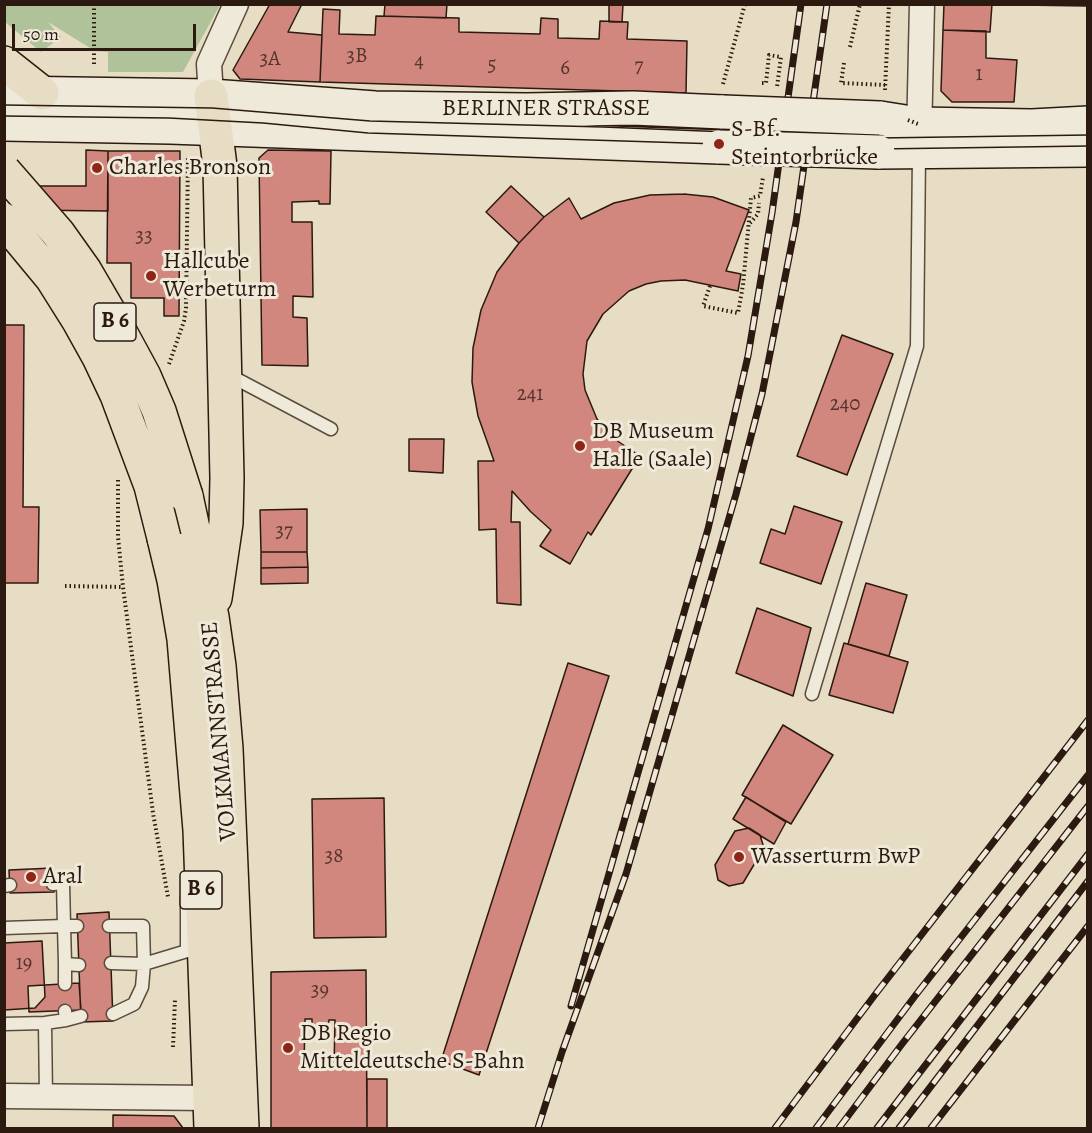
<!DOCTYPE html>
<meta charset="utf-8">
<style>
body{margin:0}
#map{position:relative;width:1092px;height:1133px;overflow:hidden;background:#e7ddc4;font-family:Alegreya,serif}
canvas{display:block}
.frame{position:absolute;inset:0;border:6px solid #2c1a10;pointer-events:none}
.scale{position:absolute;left:12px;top:24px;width:184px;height:27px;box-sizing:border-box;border:3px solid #2c1a10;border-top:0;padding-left:8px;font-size:18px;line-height:21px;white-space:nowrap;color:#2c1a10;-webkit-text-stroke:4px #efe9d9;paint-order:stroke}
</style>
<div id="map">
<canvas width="1092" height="1133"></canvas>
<div class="frame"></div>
<div class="scale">50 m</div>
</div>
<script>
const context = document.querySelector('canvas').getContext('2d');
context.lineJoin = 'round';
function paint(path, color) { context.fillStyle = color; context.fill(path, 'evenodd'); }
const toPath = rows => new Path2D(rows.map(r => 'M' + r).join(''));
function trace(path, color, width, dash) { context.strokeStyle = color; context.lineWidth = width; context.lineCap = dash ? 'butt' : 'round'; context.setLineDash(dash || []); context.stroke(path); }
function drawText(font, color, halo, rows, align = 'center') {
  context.font = font + ' Alegreya,serif'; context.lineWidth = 6; context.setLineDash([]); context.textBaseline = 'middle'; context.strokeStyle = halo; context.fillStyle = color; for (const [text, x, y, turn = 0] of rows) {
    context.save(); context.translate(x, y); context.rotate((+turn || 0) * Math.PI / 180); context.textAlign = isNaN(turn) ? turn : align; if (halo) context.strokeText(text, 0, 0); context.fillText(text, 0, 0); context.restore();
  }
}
const green = toPath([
 [4,5,5,4,220,5,183,72,108,72,108,52,95,51,48,22,61,37,41,52,5,22]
]);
const building = toPath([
 [270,4,302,4,288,32,322,35,320,82,240,79,233,70,270,4],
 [385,4,447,4,446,18,384,16,385,4],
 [609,4,623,4,622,22,609,22,609,4],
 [944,4,992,4,990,32,943,30,944,4],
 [1019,4,1088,4,1088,6,1019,5,1019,4],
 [323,9,340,10,339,34,375,35,376,16,459,18,459,32,540,34,541,18,558,19,558,38,599,39,600,21,628,22,627,39,687,41,686,93,320,82,323,9],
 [943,30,986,31,986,58,1017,60,1014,102,952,102,941,91,943,30],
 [86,150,108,151,108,211,27,210,27,186,86,186,86,150],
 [268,150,331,151,330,204,319,204,319,201,292,202,292,222,312,222,313,297,293,296,293,317,307,318,308,366,262,365,259,158,268,150],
 [108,151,180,151,179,316,164,316,164,298,131,298,131,263,107,263,108,151],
 [511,186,544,217,519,243,486,212,511,186],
 [684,194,713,197,749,210,726,271,741,274,738,291,685,280,661,281,646,284,629,291,603,314,587,341,583,374,585,390,597,419,607,432,619,442,640,456,591,535,588,532,570,564,540,546,551,530,531,512,512,491,511,522,520,522,521,605,497,603,496,529,479,530,478,461,494,461,478,416,472,382,473,348,481,310,497,272,519,243,544,217,569,198,581,219,614,203,650,195,684,194],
 [4,325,24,325,23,507,39,507,38,583,4,583,4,325],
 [842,335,893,354,847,475,797,456,842,335],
 [409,439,444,439,443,473,409,471,409,439],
 [794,506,842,522,821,584,760,563,771,529,785,534,794,506],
 [307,509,307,552,261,552,260,510,307,509],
 [261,552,307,552,308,567,261,568,261,552],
 [308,567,308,583,261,584,261,568,308,567],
 [866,583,907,595,889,656,848,644,866,583],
 [757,608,811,628,793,696,736,673,757,608],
 [844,643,908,662,893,713,829,695,844,643],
 [568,663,609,676,479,1075,441,1061,568,663],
 [783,725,833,755,791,824,742,795,783,725],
 [746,797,786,822,774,844,733,819,746,797],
 [384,798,386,937,314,938,312,799,384,798],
 [749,828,760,835,764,848,743,883,729,886,718,880,715,865,735,831,749,828],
 [53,868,54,892,10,893,9,870,53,868],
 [109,912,113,1021,81,1022,77,914,109,912],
 [42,941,45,997,35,1008,4,1010,4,943,42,941],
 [366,970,367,1128,271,1128,271,972,366,970],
 [305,1019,312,1019,312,1026,316,1029,325,1030,328,1025,329,1020,335,1020,334,1067,304,1066,305,1019],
 [79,983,81,1010,29,1012,28,986,79,983],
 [367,1079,387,1079,387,1128,367,1128,367,1079],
 [113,1115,174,1116,183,1128,113,1128,113,1115]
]);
const path = toPath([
 [94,4,94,67],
 [850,47,860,4],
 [844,63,841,83,885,85],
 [762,83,766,83,769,55,781,57,777,87],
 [723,84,745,4],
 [885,90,889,4],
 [750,223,758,214,759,203],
 [710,286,703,306,738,313,743,285,751,198,760,196,763,177],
 [169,364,184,321,186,308,188,156],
 [118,480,118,537,123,587,153,813,168,897],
 [65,586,123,587],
 [809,854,823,865],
 [173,1047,175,1000]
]);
const lane = toPath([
 [229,375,331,429],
 [812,694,917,346,919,154],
 [4,886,10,885],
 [109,926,143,926,144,964,142,987,134,1004,113,1014],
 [4,928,64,926,63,883,53,884],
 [111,963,144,964,187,951,187,898],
 [65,964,64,926,77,926],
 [65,984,65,964,79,965],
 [66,1020,81,1016],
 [45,1023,46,1097],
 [4,1024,45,1023,66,1020,65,1011]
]);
const street = toPath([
 [211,96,209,64,236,4],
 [919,138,922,4],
 [4,1096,211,1098]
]);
const secondary = toPath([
 [4,93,211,96,375,108,526,110,633,108,723,112],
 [880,118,918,124,1032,126,1088,123],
 [4,124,170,127,719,147],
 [878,152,1088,150]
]);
const primary = toPath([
 [4,63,42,93],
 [211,96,220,166,227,478,226,523,215,598],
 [186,496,212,617,219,666,226,749,242,1128],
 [164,538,174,580,184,639,200,830,211,1128]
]);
const tram = toPath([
 [4,105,212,108,370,121,603,127,878,138,1088,135],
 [4,116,169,118,263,123,368,133,878,149,1088,146]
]);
const rail = toPath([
 [571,1006,708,529,748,356,772,213,801,4],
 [538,1128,562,1052,626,874,736,494,762,394,796,222,827,4],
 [775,1128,874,996,1088,720],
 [816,1128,915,996,1088,775],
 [839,1128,902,1044,1088,806],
 [877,1128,1088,854],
 [899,1128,1088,881],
 [931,1128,1088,926]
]);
const pathBridge = toPath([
 [908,120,918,124]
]);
const secondaryBridge = toPath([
 [723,112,880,118],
 [719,147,878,152]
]);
const primaryBridge = toPath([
 [4,171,58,233,85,271,113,319,144,376,159,411,186,496],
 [4,220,52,278,79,321,99,357,117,395,151,486,164,538]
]);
const markers = [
 [719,144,6,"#8f2418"],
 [97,168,6,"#8f2418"],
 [151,276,6,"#8f2418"],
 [580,446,6,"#8f2418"],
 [739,857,6,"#8f2418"],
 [31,877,6,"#8f2418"],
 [288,1048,6,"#8f2418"]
];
const numberNames = [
 ["3B",357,57],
 ["3A",270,60],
 ["4",419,62],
 ["5",492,66],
 ["7",639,67],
 ["6",565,69],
 ["1",979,75],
 ["33",144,237],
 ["241",530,395],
 ["240",845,405],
 ["37",284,532],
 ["38",334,857],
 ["19",24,964],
 ["39",320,991]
];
const shields = [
 [115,322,42],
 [201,890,42]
];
const shieldNames = [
 ["B 6",115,322],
 ["B 6",201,890]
];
const streetNames = [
 ["BERLINER STRASSE",546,109],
 ["VOLKMANNSTRASSE",220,731,-95]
];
const poiNames = [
 ["S-Bf.",731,130],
 ["Steintorbrücke",731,158],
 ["Charles Bronson",109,168],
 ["Hallcube",163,262],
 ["Werbeturm",163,290],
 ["DB Museum",592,432],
 ["Halle (Saale)",592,460],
 ["Wasserturm BwP",751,857],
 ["Aral",43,877],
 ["DB Regio",300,1034],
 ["Mitteldeutsche S-Bahn",300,1062]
];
paint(green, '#afc299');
paint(building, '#d1867e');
trace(building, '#2c1a10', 1.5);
trace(lane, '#5b4b3d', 15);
trace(street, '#5b4b3d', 27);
trace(secondary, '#2c1a10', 36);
trace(primary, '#2c1a10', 36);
trace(path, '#2c1a10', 4, [1.5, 3]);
trace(lane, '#efe9d9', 12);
trace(street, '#efe9d9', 24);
trace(secondary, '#efe9d9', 33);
trace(primary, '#e7ddc4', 33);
trace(tram, '#2c1a10', 1.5);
trace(rail, '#2c1a10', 7);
trace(rail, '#efe9d9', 4.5, [14]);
trace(secondaryBridge, '#2c1a10', 36, []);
trace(primaryBridge, '#2c1a10', 36, []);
trace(pathBridge, '#2c1a10', 4, [1.5, 3]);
trace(secondaryBridge, '#efe9d9', 33);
trace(primaryBridge, '#e7ddc4', 33);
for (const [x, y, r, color] of markers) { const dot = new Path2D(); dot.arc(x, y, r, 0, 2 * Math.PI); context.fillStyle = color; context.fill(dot); trace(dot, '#efe9d9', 2); }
drawText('21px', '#55352c', null, numberNames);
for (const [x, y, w] of shields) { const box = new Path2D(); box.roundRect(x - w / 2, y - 19, w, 38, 4.5); context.fillStyle = '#efe9d9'; context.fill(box); trace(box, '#2c1a10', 1.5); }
drawText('bold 22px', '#2c1a10', null, shieldNames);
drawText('24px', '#2c1a10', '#efe9d9', streetNames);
drawText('24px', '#2c1a10', '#efe9d9', poiNames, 'left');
</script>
